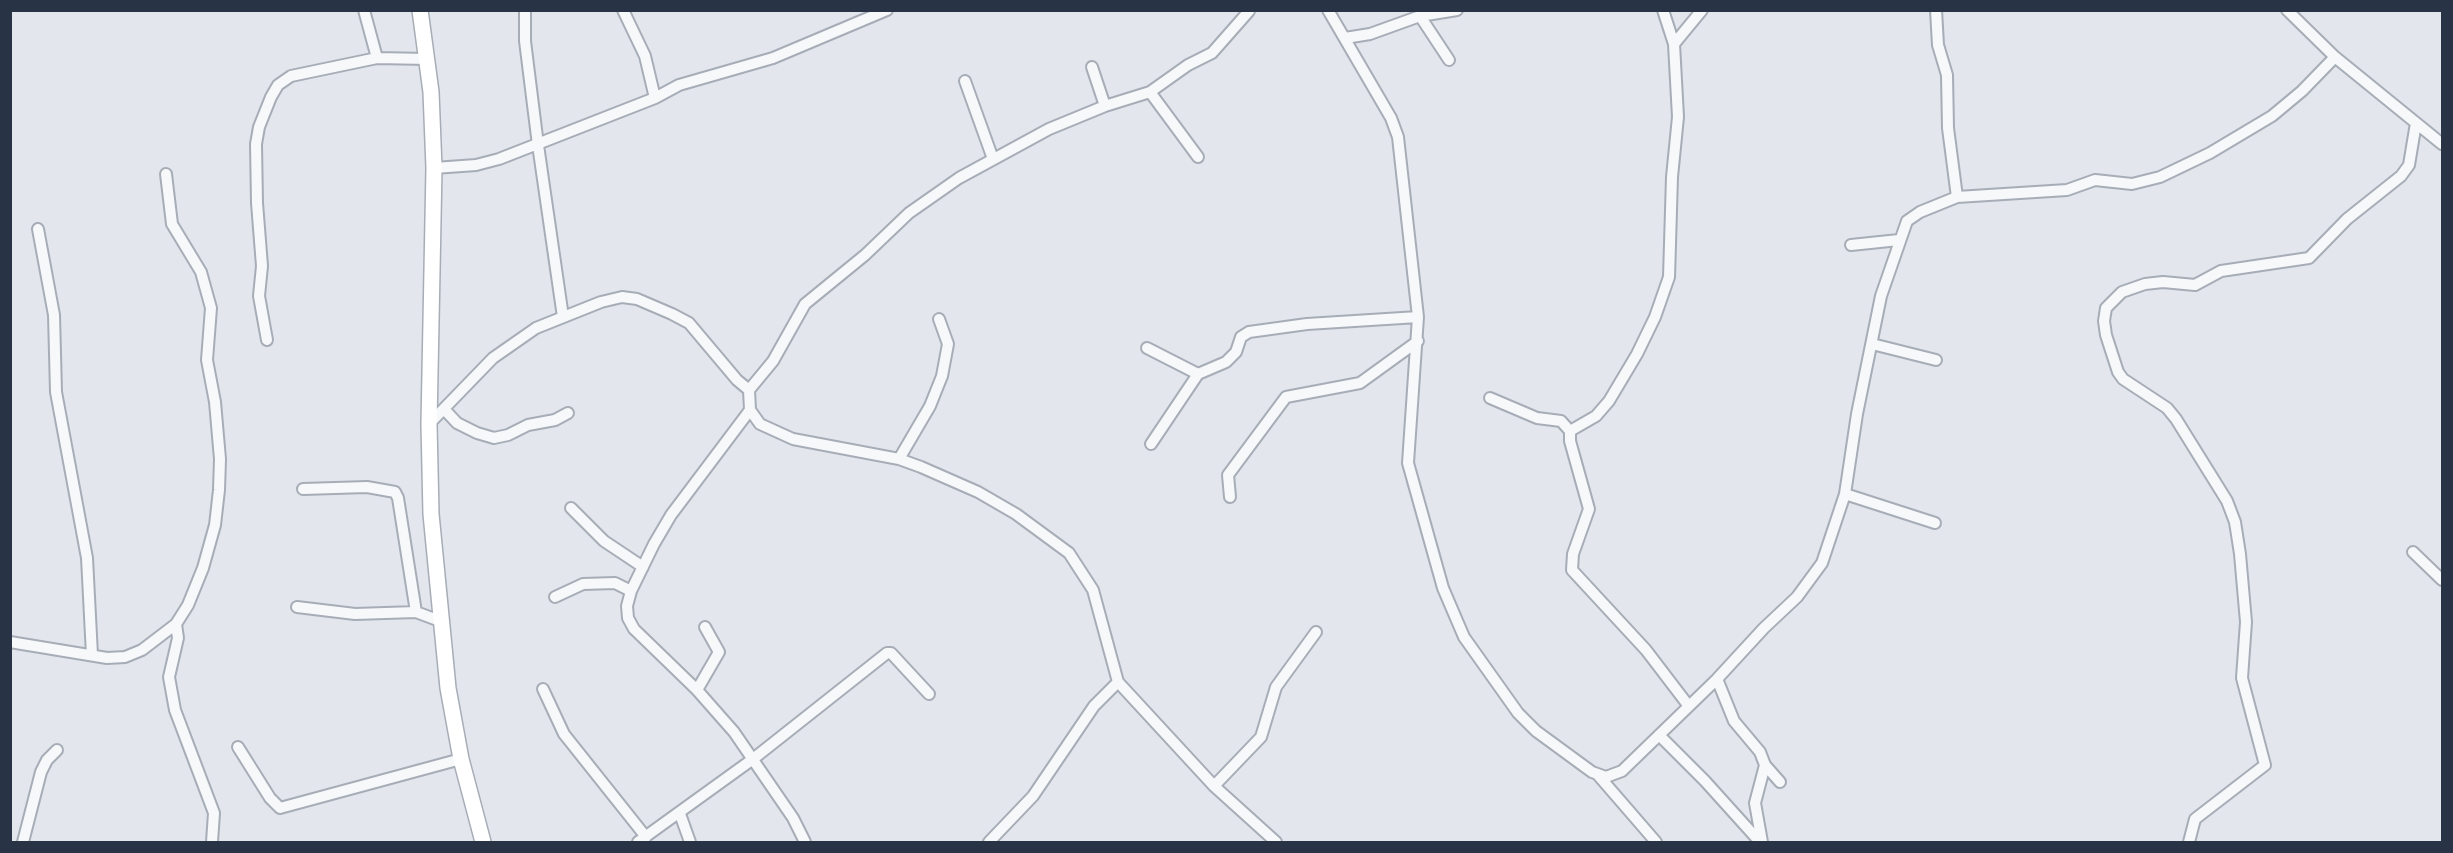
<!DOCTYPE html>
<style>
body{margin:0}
#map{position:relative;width:2453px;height:853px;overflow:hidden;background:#e3e6ec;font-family:Arial,sans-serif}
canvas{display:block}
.frame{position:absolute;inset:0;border:12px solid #293346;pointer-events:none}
</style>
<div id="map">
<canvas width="2453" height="853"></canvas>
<div class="frame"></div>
</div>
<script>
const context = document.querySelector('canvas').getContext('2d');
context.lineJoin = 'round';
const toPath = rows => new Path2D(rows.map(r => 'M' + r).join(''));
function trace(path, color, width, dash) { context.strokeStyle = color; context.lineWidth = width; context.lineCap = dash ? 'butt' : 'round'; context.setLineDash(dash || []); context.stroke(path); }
const street = toPath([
 [364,10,377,58],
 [525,10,525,41,538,145,563,317],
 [623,10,645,56,655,98],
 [1328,10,1391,118,1398,137,1418,317,1408,463,1443,588,1464,637,1518,713,1536,731,1592,772,1606,777,1622,771,1717,679,1764,628,1797,597,1822,563,1845,494,1857,414,1881,296,1907,221,1920,212,1957,197,2067,190,2095,180,2132,184,2160,177,2210,153,2272,116,2302,91,2335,57],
 [1936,10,1938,45,1947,75,1948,128,1957,197],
 [2287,10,2335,57,2442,144],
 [1420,16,1449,60],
 [1345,38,1370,34,1420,16,1457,10],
 [1674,44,1702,10],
 [1092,67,1105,106],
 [965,81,993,159],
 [1150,92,1198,157],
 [434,168,476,165,499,159,655,98,679,85,773,58,887,10],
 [38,229,54,315,56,392,87,558,92,655],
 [1851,245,1899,240],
 [267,340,259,296,262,266,257,203,256,144,259,127,271,97,278,85,291,76,377,58,428,59],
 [1872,344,1936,360],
 [1147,348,1198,374,1226,362,1236,352,1241,337,1249,332,1307,324,1418,317],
 [749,390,773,361,805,304,865,255,909,213,959,178,1049,129,1105,106,1150,92,1188,65,1212,53,1249,11],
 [1490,398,1537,418,1561,421,1570,431,1570,441,1589,509,1573,554,1572,570,1646,650,1688,705],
 [444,409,457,423,477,433,494,438,508,435,528,425,555,420,568,413],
 [750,410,671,515,654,544,631,591,627,606,628,618,634,629,697,690,734,732,793,818,805,842],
 [429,424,493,358,536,328,601,302,622,297,637,299,672,314,689,323,737,380,749,390,750,410,760,424,793,439,899,459,921,467,978,492,1016,514,1069,553,1093,590,1118,682,1214,786,1276,842],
 [1570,431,1596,416,1609,401,1637,354,1655,317,1669,277,1672,177,1678,117,1674,44,1663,10],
 [1151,444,1198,374],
 [899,459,930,406,942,376,948,344,939,319],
 [303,489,367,487,395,492,398,498,416,612,440,621],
 [1845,494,1935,523],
 [1230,497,1228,475,1286,397,1360,383,1418,341],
 [571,508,604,541,643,567],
 [2413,552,2442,580],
 [555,597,583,584,615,583,631,591],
 [297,607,355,614,416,612],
 [176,624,178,638,169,677,175,710,214,813,212,842],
 [10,642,107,658,125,657,142,650,176,624,188,605,203,568,215,525,219,490,220,459,215,402,207,360,211,308,201,272,172,224,166,174],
 [1717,679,1734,721,1760,752,1765,765,1780,782],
 [543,689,564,734,646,837],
 [697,690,719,652,705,627],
 [1659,735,1705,781,1760,842],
 [238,747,270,798,280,808,461,759],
 [1598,775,1656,842],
 [1214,786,1261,737,1276,687,1316,632],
 [680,814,690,842],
 [23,842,41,772,47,760,57,750],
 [638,842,753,759,887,653,891,653,929,694],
 [989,842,1033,796,1094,706,1118,682],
 [1762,842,1755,803,1765,765],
 [2189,842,2195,819,2265,765,2242,678,2246,622,2240,554,2235,522,2227,501,2176,419,2167,408,2123,379,2118,372,2106,335,2104,321,2106,308,2122,292,2145,284,2163,282,2195,285,2221,271,2309,258,2347,219,2401,176,2409,165,2416,123]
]);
const secondary = toPath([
 [420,10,431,92,434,168,429,424,431,514,448,688,461,759,483,842]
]);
trace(street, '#a7adb7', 14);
trace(secondary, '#a7adb7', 18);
trace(street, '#f7f8fa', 10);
trace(secondary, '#fff', 15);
</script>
